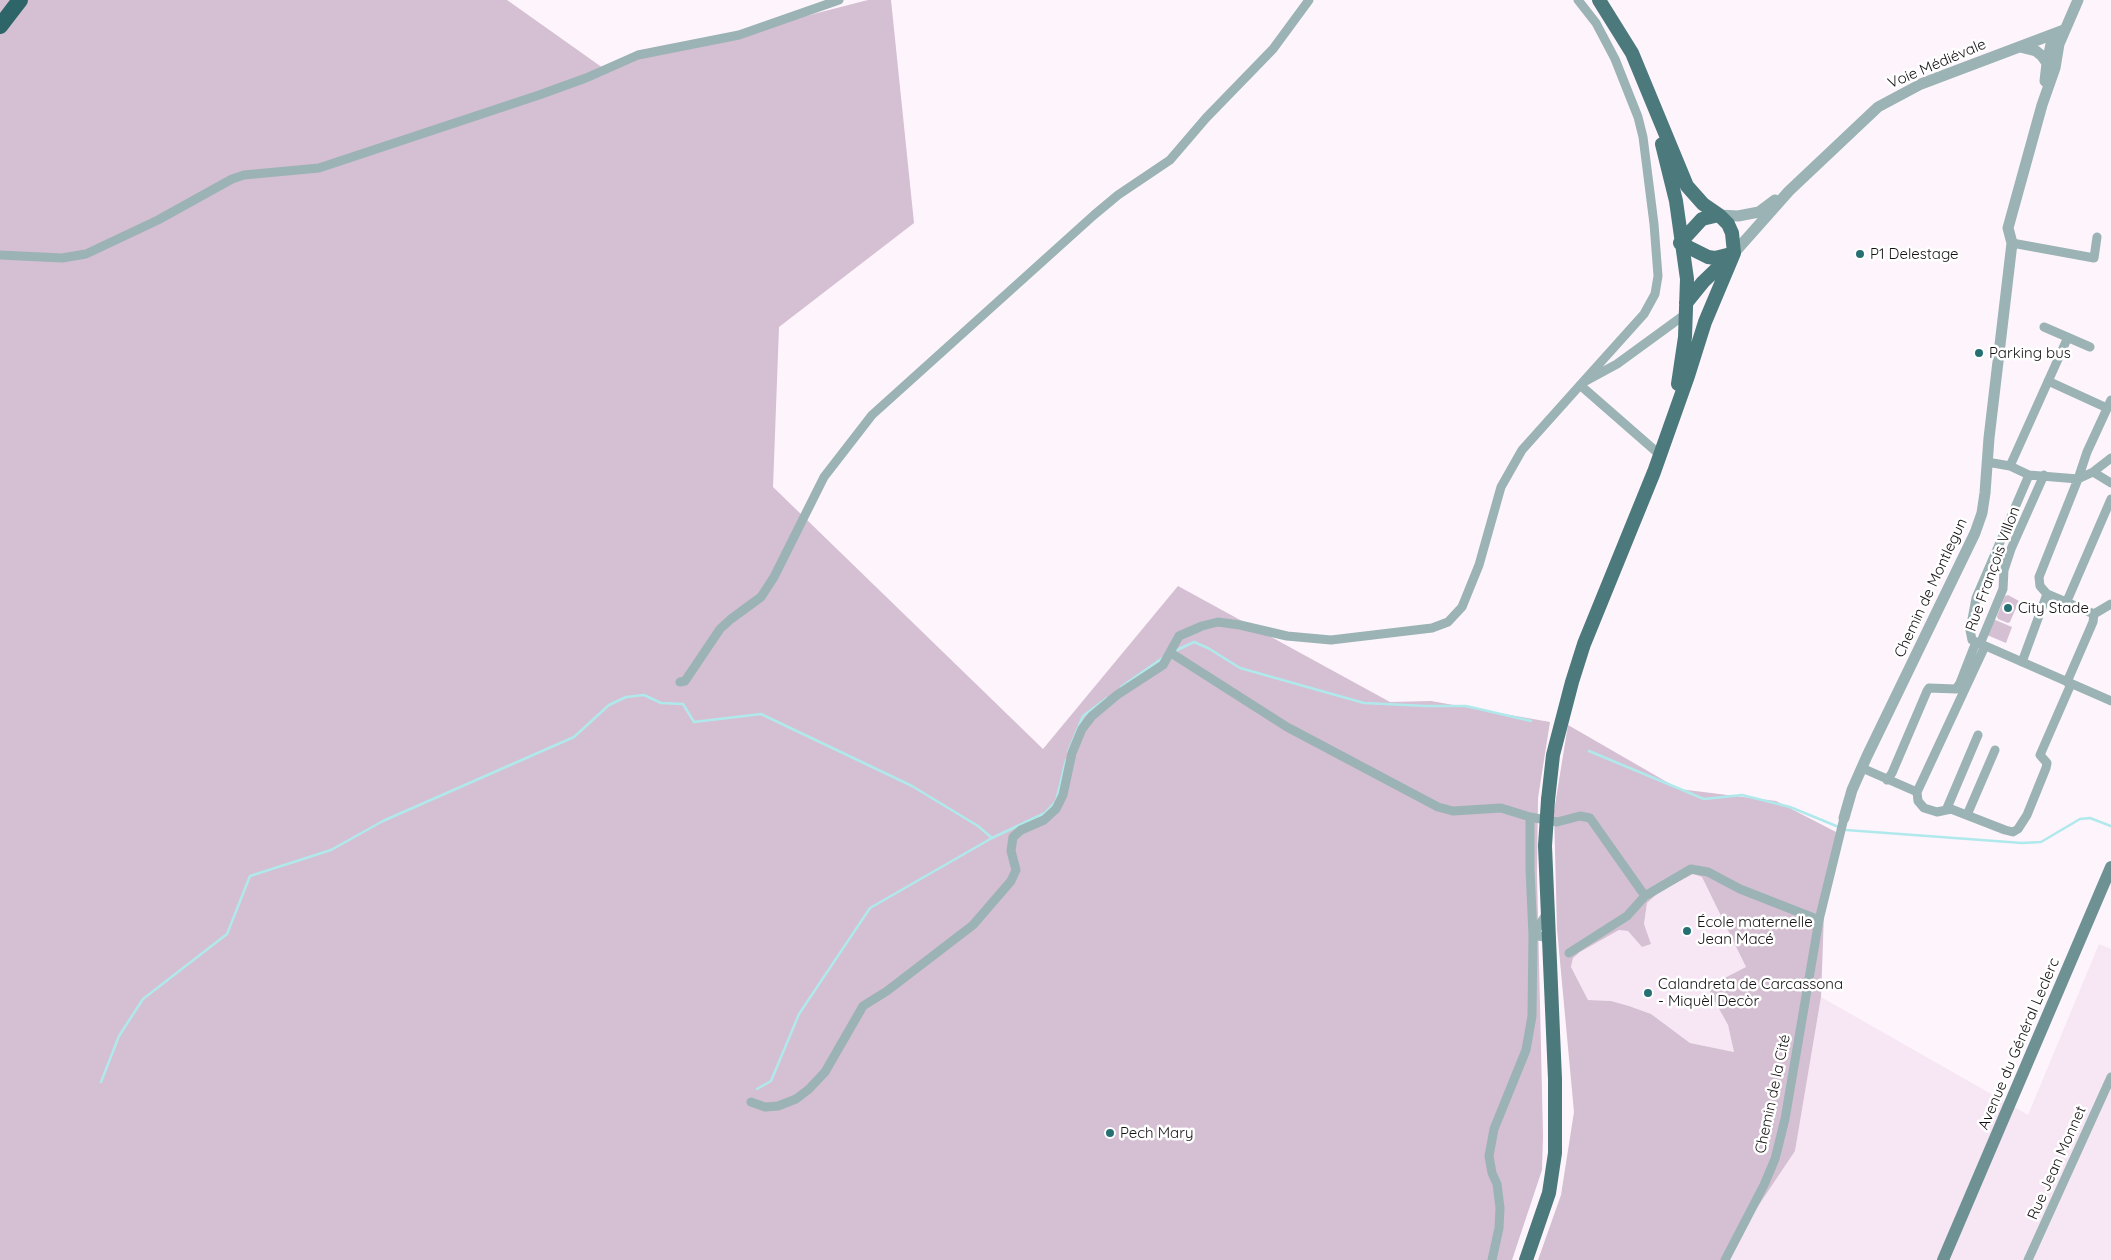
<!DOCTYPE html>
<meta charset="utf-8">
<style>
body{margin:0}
canvas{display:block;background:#fdf4fc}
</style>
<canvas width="2111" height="1260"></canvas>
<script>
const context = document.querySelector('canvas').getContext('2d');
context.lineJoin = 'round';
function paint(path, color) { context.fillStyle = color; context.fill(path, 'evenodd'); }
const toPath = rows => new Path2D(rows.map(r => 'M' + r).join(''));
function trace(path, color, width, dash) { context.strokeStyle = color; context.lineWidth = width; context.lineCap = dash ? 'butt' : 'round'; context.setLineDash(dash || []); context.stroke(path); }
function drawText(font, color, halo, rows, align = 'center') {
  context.font = font + ' Quicksand,sans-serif'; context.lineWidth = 5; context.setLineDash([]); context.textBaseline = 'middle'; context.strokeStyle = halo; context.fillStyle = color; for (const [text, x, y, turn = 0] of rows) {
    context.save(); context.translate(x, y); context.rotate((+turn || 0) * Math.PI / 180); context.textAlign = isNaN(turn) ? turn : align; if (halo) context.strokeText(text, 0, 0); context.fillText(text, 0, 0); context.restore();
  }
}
const built = toPath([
 [1693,874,1702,877,1746,967,1707,987,1728,1025,1734,1052,1690,1043,1651,1014,1629,1006,1611,1001,1588,1000,1571,967,1573,958,1580,952,1619,930,1628,931,1642,947,1651,944,1644,924,1647,903,1659,892],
 [2099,944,2111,949,2111,1260,1722,1260,1795,1151,1821,997,2028,1115]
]);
const green = toPath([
 [0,0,507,0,603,68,868,0,891,0,914,223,779,327,773,487,1043,749,1178,586,1390,702,1431,701,1550,722,1538,798,1537,874,1543,1136,1542,1170,1512,1260,0,1260],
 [2008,595,2019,601,2010,622,2008,623,1998,619,1997,616,2005,596],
 [1993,619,2012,627,2006,643,1987,635],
 [1568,725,1679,789,1776,801,1836,832,1824,914,1821,997,1795,1151,1722,1260,1538,1260,1561,1195,1574,1112,1557,929,1554,811],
 [1693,874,1702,877,1746,967,1707,987,1728,1025,1734,1052,1690,1043,1651,1014,1629,1006,1611,1001,1588,1000,1571,967,1573,958,1580,952,1619,930,1628,931,1642,947,1651,944,1644,924,1647,903,1659,892]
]);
const stream = toPath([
 [1175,651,1194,642,1208,648,1240,668,1364,703,1427,706,1466,706,1531,721],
 [1121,687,1164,657],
 [1589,751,1704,799,1742,795,1790,807,1846,830,2022,843,2041,842,2080,819,2090,818,2111,826],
 [1068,752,1083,716,1107,698],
 [101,1082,119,1036,143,999,227,934,250,876,331,850,383,821,574,737,609,705,626,697,644,695,661,703,683,704,694,722,761,714,912,786,978,826,992,838],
 [757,1089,771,1081,799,1014,870,908,992,838,1045,813,1056,801,1066,760]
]);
const minor = toPath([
 [1578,0,1596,23,1615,59,1638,117,1643,137,1654,224,1658,276,1655,294,1644,314,1582,383,1617,364,1687,313],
 [2012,243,2094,258,2097,237],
 [0,255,62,258,86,254,158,220,232,179,244,175,319,168,539,95,586,78,638,55,739,35,839,0],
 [2044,327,2090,347],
 [2048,381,2107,408],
 [1580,385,1659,454],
 [2111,400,2087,452,2078,479,2039,577,2040,586,2047,594,2094,614,2111,604],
 [1987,462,2010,466,2029,475,2078,479,2093,472,2111,458],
 [2010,466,2068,337],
 [2093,472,2111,483],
 [2029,475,1976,598,1970,630,1972,640,2111,701],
 [2067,601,2111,499],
 [1980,644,2003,589,2004,570,2011,549,2044,475],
 [1171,653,1287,727,1438,807,1453,811,1501,808,1530,817,1557,822,1580,816,1590,818,1645,896],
 [2022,662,2047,594],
 [680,682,685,681,720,629,731,619,761,597,774,577,824,477,872,415,1094,215,1118,195,1170,160,1206,118,1273,49,1309,0],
 [2067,682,2093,622,2094,614],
 [1862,768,1917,792,1985,646],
 [1887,780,1892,773,1927,691,1929,688,1956,689,1960,683,1976,642],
 [1917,792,1918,801,1924,808,1937,812,1951,809,2005,830,2013,832,2018,829,2027,815,2046,768,2047,763,2040,755,2071,684],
 [1947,808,1978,735],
 [1967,815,1995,750],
 [1547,913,1533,935,1544,937,1549,943],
 [1569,953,1627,916,1645,896,1691,869,1708,872,1740,889,1819,920],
 [751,1102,765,1107,778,1106,796,1099,809,1089,825,1072,863,1006,887,991,973,925,1011,881,1016,870,1011,851,1013,837,1021,830,1044,820,1056,809,1063,795,1072,753,1082,729,1092,716,1117,695,1163,665,1179,636,1202,626,1218,622,1240,625,1287,636,1331,640,1432,628,1448,622,1462,607,1479,565,1501,487,1522,450,1582,383],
 [1492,1260,1499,1228,1500,1208,1497,1184,1492,1173,1489,1156,1494,1129,1526,1050,1532,1016,1533,935,1530,869,1530,817],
 [1725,1260,1764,1185,1775,1159,1785,1119,1819,920,1844,818],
 [2028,1260,2111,1077]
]);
const tertiary = toPath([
 [2020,47,2036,51,2042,56,2047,63,2045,81],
 [2047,63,2053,35],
 [1719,215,1738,216,1759,212,1775,200],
 [1734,253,1789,191,1878,107,1921,84,2064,30],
 [1844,818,1852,790,1867,756,1975,533,1982,513,1985,493,1989,438,2012,243,2008,228,2042,105,2055,68,2059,44,2078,0]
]);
const secondary = toPath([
 [1943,1260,2111,867]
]);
const primary = toPath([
 [1662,144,1676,201,1687,279,1685,337,1678,384],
 [1680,243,1708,257,1715,258,1731,254],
 [1680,243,1702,219,1719,215],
 [1686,303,1703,282,1728,258],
 [1548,800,1553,755,1572,682,1584,644,1654,472,1688,376,1705,322,1734,253,1732,233,1728,224,1719,215,1703,204,1687,186,1632,53,1599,0],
 [1526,1260,1549,1193,1555,1153,1555,1079,1545,846]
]);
const motorway = toPath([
 [0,26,20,0]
]);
const primaryBridge = toPath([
 [1545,846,1548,800]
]);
const markers = [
 [1860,254,5,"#267074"],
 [1979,353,5,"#267074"],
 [2008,608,5,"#267074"],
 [1687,931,5,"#267074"],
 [1648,993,5,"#267074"],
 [1110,1133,5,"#267074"]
];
const streetNames = [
 ["Voie Médiévale",1937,64,-23],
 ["Rue François Villon",1993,569,-70],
 ["Chemin de Montlegun",1931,588,-65],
 ["Avenue du Général Leclerc",2019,1044,-67],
 ["Chemin de la Cité",1773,1094,-78],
 ["Rue Jean Monnet",2057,1163,-66]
];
const poiNames = [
 ["P1 Delestage",1870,254],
 ["Parking bus",1989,353],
 ["City Stade",2018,608],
 ["École maternelle",1697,922],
 ["Jean Macé",1697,939],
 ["Calandreta de Carcassona",1658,984],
 ["- Miquèl Decòr",1658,1001],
 ["Pech Mary",1120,1133]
];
paint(built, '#f7e7f5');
paint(green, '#d5bfd2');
trace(stream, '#b0e9ec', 2.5);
trace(minor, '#9bb3b4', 9);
trace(tertiary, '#9bb3b4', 11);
trace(secondary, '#6e9193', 12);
trace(primary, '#4c797c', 14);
trace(motorway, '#2d6568', 16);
trace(primaryBridge, '#4c797c', 14);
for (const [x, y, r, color] of markers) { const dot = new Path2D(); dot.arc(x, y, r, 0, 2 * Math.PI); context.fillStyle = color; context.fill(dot); trace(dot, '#fff', 2); }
drawText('15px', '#141113', '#fff', streetNames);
drawText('15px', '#141113', '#fff', poiNames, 'left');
</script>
